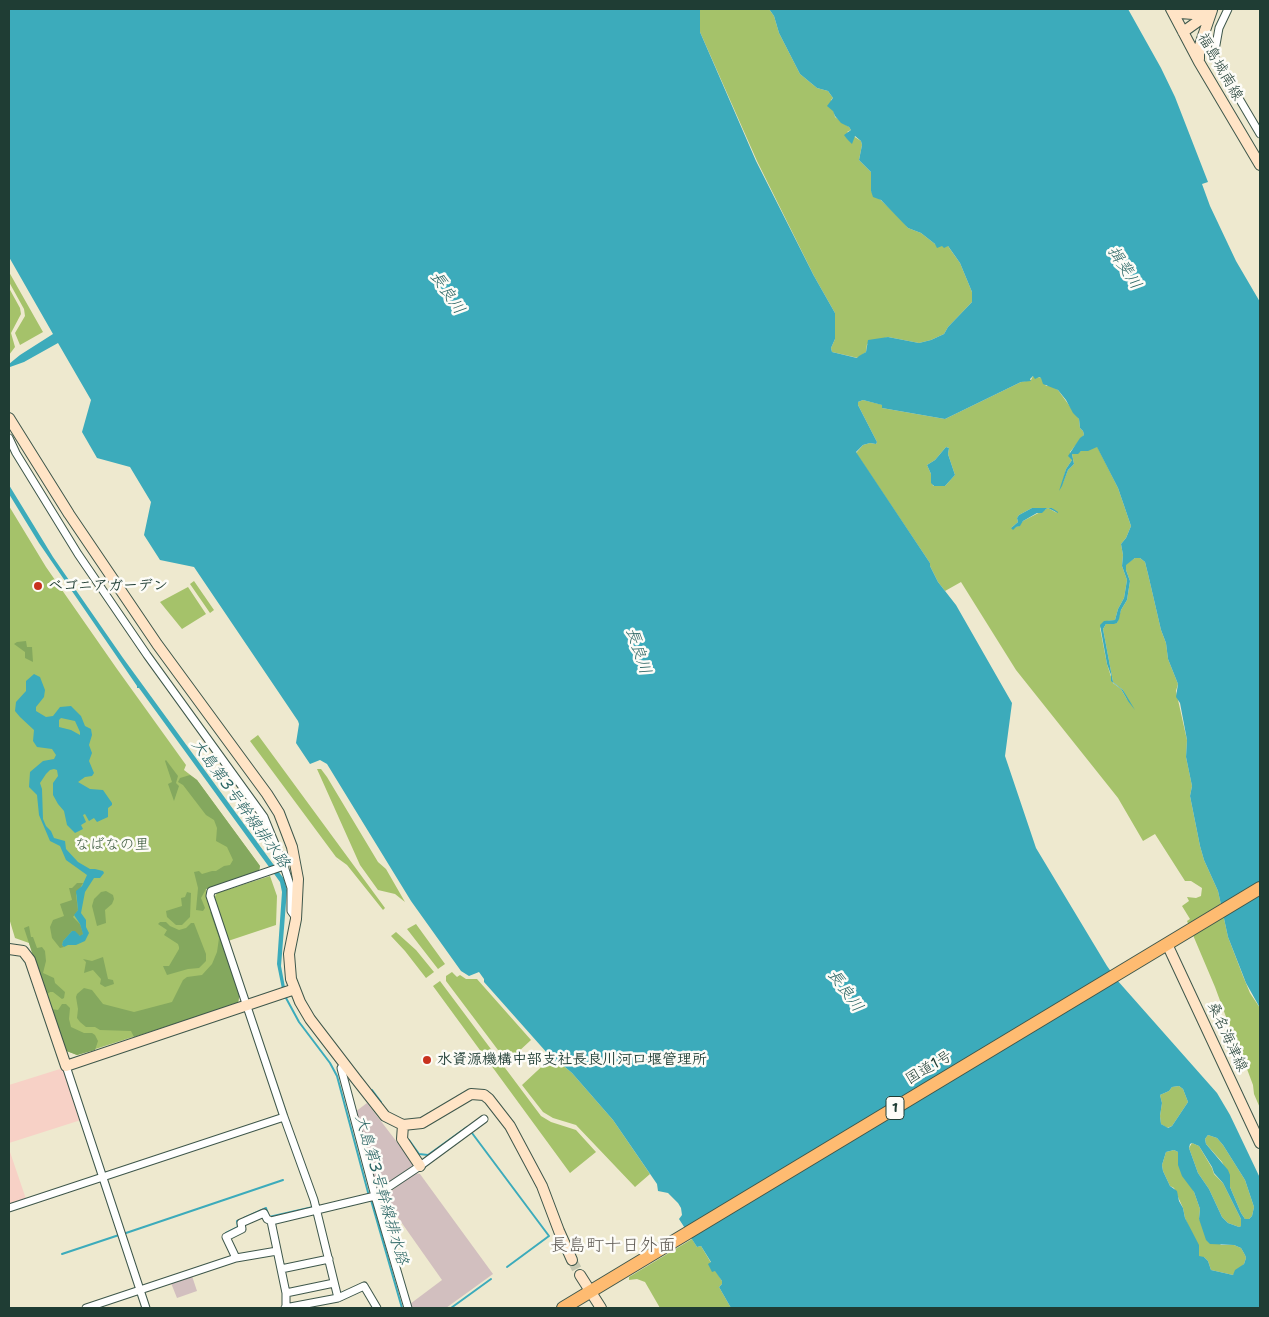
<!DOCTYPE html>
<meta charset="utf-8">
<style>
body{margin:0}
#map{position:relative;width:1269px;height:1317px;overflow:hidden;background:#eee9cf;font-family:"Shantell Sans",sans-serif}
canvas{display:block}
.frame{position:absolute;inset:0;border:10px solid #1f3d34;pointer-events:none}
</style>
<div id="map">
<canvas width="1269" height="1317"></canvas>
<div class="frame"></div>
</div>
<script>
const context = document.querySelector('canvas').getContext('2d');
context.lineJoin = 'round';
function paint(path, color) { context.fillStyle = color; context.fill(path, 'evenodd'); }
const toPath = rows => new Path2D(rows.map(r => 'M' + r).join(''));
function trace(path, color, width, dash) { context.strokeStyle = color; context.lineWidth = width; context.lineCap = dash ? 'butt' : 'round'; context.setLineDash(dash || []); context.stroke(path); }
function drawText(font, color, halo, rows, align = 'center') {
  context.font = font + ' "Shantell Sans","Klee One",sans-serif'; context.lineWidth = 5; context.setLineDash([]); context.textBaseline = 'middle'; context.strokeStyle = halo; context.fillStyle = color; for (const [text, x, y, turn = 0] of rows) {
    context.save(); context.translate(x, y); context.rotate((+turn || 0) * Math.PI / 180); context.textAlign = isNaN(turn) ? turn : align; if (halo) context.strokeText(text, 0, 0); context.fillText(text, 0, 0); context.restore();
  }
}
const built = toPath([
 [60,1069,65,1073,81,1120,9,1143,9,1085],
 [9,1149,26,1199,9,1205]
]);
const industrial = toPath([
 [367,1103,413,1163,412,1166,379,1191,376,1189,355,1112],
 [414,1173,420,1174,493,1274,446,1308,411,1308,410,1304,442,1280,399,1219,380,1200],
 [192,1276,197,1291,177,1298,171,1283]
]);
const green = toPath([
 [700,9,769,9,774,16,779,33,800,74,817,88,828,91,833,98,831,100,835,117,849,127,851,130,847,132,861,141,862,145,859,160,871,172,871,191,900,218,908,228,921,233,935,244,948,246,950,249,960,263,972,292,972,302,948,327,944,334,931,340,919,343,888,337,867,344,866,352,858,358,832,352,831,348,835,339,835,313,814,276,757,161,700,32],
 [9,272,43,332,20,345,15,333,25,316,24,309,9,282],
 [9,288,20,308,21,314,11,333,15,347,9,355],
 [1033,376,1042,378,1046,386,1051,386,1058,390,1079,419,1080,428,1083,431,1084,435,1070,452,1072,460,1066,469,1062,485,1068,470,1074,464,1072,454,1097,446,1118,488,1131,526,1126,538,1121,544,1123,555,1122,566,1127,580,1124,598,1118,609,1115,620,1107,621,1100,628,1107,664,1113,683,1121,689,1128,701,1123,690,1113,682,1103,629,1106,624,1117,623,1121,610,1127,600,1130,581,1126,570,1126,564,1135,558,1140,558,1145,562,1148,574,1161,630,1166,643,1168,659,1178,684,1176,691,1187,740,1186,757,1192,786,1190,796,1200,846,1204,860,1218,891,1228,937,1243,976,1250,993,1260,1008,1260,1108,1254,1094,1253,1085,1247,1069,1239,1052,1215,987,1187,921,1190,919,1182,906,1189,901,1187,897,1196,898,1201,896,1202,888,1191,881,1185,881,1155,834,1143,841,1118,798,1016,670,961,582,945,591,938,582,930,566,930,563,856,453,863,445,870,443,876,444,877,442,858,405,858,402,863,400,883,405,882,408,945,419,1021,382,1031,380],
 [946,447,949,448,948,454,955,475,945,486,933,486,931,474,927,465,935,460],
 [1032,508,1052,508,1057,513,1048,508,1023,521,1019,526,1011,528,1018,522,1017,518,1019,515],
 [9,506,46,567,117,669,186,765,184,770,197,780,260,866,259,871,206,889,240,992,238,1003,77,1055,64,1050,29,943,15,938,9,918],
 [194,581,214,610,210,613,190,584],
 [188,587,206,614,182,629,160,602],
 [258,735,385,908,383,910,347,865,336,857,250,741],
 [317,769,321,769,327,777,378,862,386,869,405,902,395,894,378,890,360,865],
 [270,876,277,896,276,925,228,941,214,898,217,893],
 [416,924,445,964,438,969,407,929],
 [396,932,416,950,434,972,426,978,405,951,391,936],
 [452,972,457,977,460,975,466,979,477,979,531,1040,517,1053,504,1054,498,1050,446,981,446,976],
 [440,981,541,1116,551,1122,576,1130,596,1152,570,1173,433,986],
 [552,1057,556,1063,559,1062,572,1073,613,1120,650,1174,635,1187,576,1125,553,1118,543,1112,522,1085],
 [1179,1086,1183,1089,1188,1102,1172,1126,1167,1128,1161,1124,1160,1116,1162,1103,1160,1095,1169,1091,1172,1087],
 [1208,1135,1217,1138,1223,1145,1245,1180,1254,1207,1252,1216,1249,1219,1245,1219,1241,1213,1230,1187,1230,1179,1222,1162,1206,1144,1205,1139],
 [1192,1143,1199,1146,1212,1168,1214,1174,1223,1183,1241,1219,1241,1226,1239,1227,1228,1223,1222,1217,1209,1189,1198,1173,1189,1148],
 [1174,1150,1178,1152,1194,1192,1200,1209,1199,1219,1221,1245,1234,1245,1241,1248,1245,1255,1246,1258,1244,1264,1233,1275,1211,1270,1208,1261,1204,1257,1199,1257,1190,1230,1185,1218,1183,1208,1174,1188,1170,1186,1163,1171,1162,1165,1166,1152],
 [692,1239,697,1247,701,1246,722,1281,722,1284,719,1287,731,1308,660,1308,645,1282,637,1279,629,1280,629,1277]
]);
const forest = toPath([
 [26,641,27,647,32,647,33,662,25,658,25,652,14,644,17,642],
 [166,760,178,776,176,783,179,786,174,801,168,784,172,782,165,761],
 [190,775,197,780,260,866,259,871,206,889,201,898,205,908,203,911,196,910,198,888,194,872,199,871,202,874,212,871,216,871,224,866,230,865,233,860,227,847,216,841,217,828,214,820,206,815,183,785,178,782,180,778],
 [77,883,83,883,76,895,78,910,73,917,80,924,83,933,82,936,80,936,72,931,63,941,62,945,64,947,60,948,52,938,50,927,53,920,64,916,60,904,72,900,69,888,72,888],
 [106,891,113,895,114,899,112,904,105,910,106,923,97,926,92,906,94,899,101,892],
 [187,892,191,893,190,917,182,925,176,925,167,917,166,911,182,906,181,898,185,897],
 [213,911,240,992,238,1003,134,1037,131,1031,100,1030,95,1027,86,1027,80,1022,77,1018,78,1009,76,997,77,994,84,988,92,990,103,1004,134,1012,172,1002,183,980,187,977,202,975,212,964,217,952,219,938,210,912],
 [160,922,166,922,170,926,179,930,186,928,191,923,194,923,206,954,206,961,199,968,188,969,167,975,163,966,169,966,179,949,179,947,178,944,164,935,167,930,158,924],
 [29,926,31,937,33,937,37,948,42,947,45,951,46,961,43,973,54,978,55,983,65,992,64,998,62,999,53,992,50,992,46,995,24,928],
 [103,957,108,979,113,980,114,984,105,987,100,984,101,979,93,970,84,973,86,962,83,959,92,961],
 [62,1004,66,1004,70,1008,69,1019,71,1027,84,1033,92,1033,95,1035,98,1041,95,1050,77,1055,64,1050,51,1009,58,1010]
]);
const water = toPath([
 [9,9,700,9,700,32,756,161,814,276,835,313,835,339,831,348,832,352,857,358,859,356,866,352,868,340,888,337,919,343,931,340,944,334,948,327,972,302,972,292,960,263,948,246,944,248,942,246,937,248,935,244,921,233,908,228,881,200,873,197,871,191,871,172,859,160,862,145,861,141,855,136,852,144,847,139,844,135,851,130,849,127,841,123,835,116,833,111,827,106,833,98,828,91,817,88,800,74,779,33,774,16,769,9,1128,9,1161,68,1175,97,1208,182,1202,184,1210,206,1236,261,1260,302,1260,1008,1246,983,1228,937,1218,891,1204,860,1200,846,1190,796,1192,786,1186,757,1187,740,1180,703,1176,697,1178,684,1168,659,1166,643,1161,630,1148,574,1145,562,1140,558,1135,558,1126,565,1126,570,1130,581,1127,600,1121,610,1119,619,1117,623,1114,624,1106,624,1103,629,1113,682,1123,690,1135,710,1128,701,1121,689,1111,681,1111,675,1107,664,1100,625,1104,621,1115,620,1118,609,1124,598,1127,580,1122,566,1123,555,1121,544,1126,538,1131,526,1118,488,1097,447,1088,451,1081,451,1078,454,1072,454,1074,464,1068,470,1062,486,1059,491,1066,469,1072,460,1068,456,1080,438,1084,435,1083,431,1080,428,1079,419,1073,413,1066,400,1058,390,1043,384,1041,378,1039,377,1035,379,1033,376,1030,379,1031,381,1021,382,945,419,882,408,882,405,863,400,858,402,858,405,877,442,876,444,870,443,863,445,856,452,930,563,930,566,938,582,956,605,1012,703,1005,756,1036,848,1107,966,1117,980,1217,1093,1230,1115,1260,1178,1260,1308,731,1308,719,1287,722,1284,722,1281,715,1271,712,1272,708,1264,711,1262,701,1246,697,1247,679,1219,682,1215,681,1208,678,1203,668,1193,658,1191,657,1184,613,1120,572,1073,559,1062,556,1063,484,982,484,979,479,972,469,976,461,971,411,901,327,764,320,760,310,764,296,743,299,724,298,721,194,567,160,560,144,535,151,502,130,467,97,458,82,432,91,400,58,343,24,362,10,367,9,364,20,355,53,334,9,257],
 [1179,1086,1183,1089,1188,1102,1172,1126,1168,1128,1161,1124,1160,1116,1162,1103,1160,1095,1169,1091,1172,1087],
 [1208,1135,1217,1138,1223,1145,1245,1180,1254,1207,1252,1216,1249,1219,1245,1219,1241,1213,1230,1187,1230,1175,1228,1170,1206,1144,1205,1139],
 [1192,1143,1199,1146,1212,1167,1214,1173,1223,1183,1241,1219,1241,1226,1239,1227,1228,1223,1222,1217,1209,1189,1198,1173,1189,1148,1190,1144],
 [1174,1150,1178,1152,1178,1165,1182,1176,1194,1192,1200,1209,1199,1219,1206,1240,1210,1244,1234,1245,1241,1248,1245,1255,1246,1258,1244,1264,1235,1270,1233,1275,1211,1270,1208,1261,1204,1257,1199,1256,1199,1245,1185,1218,1183,1208,1179,1201,1177,1191,1170,1186,1163,1171,1162,1165,1166,1152],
 [946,447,949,448,948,454,955,475,945,486,934,486,931,483,931,474,927,465,935,460],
 [9,485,53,557,123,658,284,879,287,890,281,966,287,998,284,999,277,964,282,892,280,882,139,688,137,688,137,686,39,543,9,494],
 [1032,508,1052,508,1058,512,1058,513,1048,508,1046,509,1042,513,1037,513,1023,521,1020,526,1016,527,1013,530,1011,528,1018,522,1017,518,1019,515],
 [34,674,40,677,45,690,44,697,36,707,36,711,46,717,53,716,60,707,71,706,81,716,85,726,91,729,92,735,89,745,92,753,89,761,94,773,92,776,85,777,78,782,90,789,103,790,112,803,112,805,108,808,108,817,97,822,94,818,89,821,85,814,83,815,86,822,81,825,83,829,75,833,67,825,64,811,58,804,53,795,53,783,58,776,57,770,54,769,50,770,46,774,40,783,42,789,43,819,46,826,51,831,54,838,65,841,66,849,78,862,90,869,95,869,103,871,104,873,100,878,94,878,85,892,81,913,86,920,86,927,89,933,85,941,76,945,68,945,64,947,62,945,63,941,72,931,75,931,80,936,83,934,80,924,74,915,78,910,76,891,82,886,87,875,66,860,60,846,50,841,39,815,37,795,29,787,30,772,43,761,54,759,56,755,52,749,37,747,33,741,34,730,20,717,15,711,16,702,26,691,26,681],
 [61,718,75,721,80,732,80,735,71,730,59,727,59,720]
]);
const stream = toPath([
 [286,998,299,1022,330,1063,337,1076,369,1196],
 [372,1090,381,1102],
 [472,1133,549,1236,507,1267],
 [409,1140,419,1154,428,1155,467,1127],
 [371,1200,402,1308],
 [244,1218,266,1208,269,1217,313,1207],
 [126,1233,283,1180],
 [226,1233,238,1227,237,1221,240,1220],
 [62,1254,119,1235],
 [451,1308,491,1279]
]);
const secondaryTunnel = toPath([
 [572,1260,580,1275]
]);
const street = toPath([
 [1228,9,1219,28,1214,56,1260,134],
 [9,438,16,453,78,554,147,655,264,817,284,866,291,888,291,911,296,918],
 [284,866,211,891,210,896,284,1117,314,1200,338,1298,285,1308],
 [344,1064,341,1068,375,1196,408,1308],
 [66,1066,146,1308],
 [9,1208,284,1117],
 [236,1258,226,1237,242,1229,241,1223,264,1213,267,1219,271,1221],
 [281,1269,329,1259],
 [286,1293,334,1283],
 [338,1298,364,1286,377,1308],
 [286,1307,286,1293,271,1221,375,1196,420,1166,484,1119],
 [86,1308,236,1258,277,1251]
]);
const secondary = toPath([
 [1171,9,1199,62,1260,165],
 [1171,9,1180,13,1193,14,1212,10],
 [1183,32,1211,12],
 [1199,59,1199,49,1202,39,1212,10],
 [9,418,69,514,157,644,267,794,279,813,292,847,298,879,296,919,289,954,291,979,300,1002,310,1019,356,1079,385,1116,403,1125,402,1139,420,1166],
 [1167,944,1260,1143],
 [9,949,23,951,30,960,66,1066,295,989],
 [403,1125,422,1123,471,1094,484,1095,489,1099,510,1126,542,1186,559,1231,572,1260],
 [580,1275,601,1308]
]);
const highway = toPath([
 [563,1308,1260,888]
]);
const markers = [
 [38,586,5,"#c8321e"],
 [427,1060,5,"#c8321e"]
];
const shields = [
 [895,1108,18]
];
const shieldNames = [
 ["1",895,1108]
];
const streetNames = [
 ["福島城南線",1220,67,60],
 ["桑名海津線",1227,1037,65],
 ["国道1号",929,1068,-31]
];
const poiNames = [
 ["ベゴニアガーデン",48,586],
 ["水資源機構中部支社長良川河口堰管理所",437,1060]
];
const parkNames = [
 ["なばなの里",112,845]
];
const waterNames = [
 ["揖斐川",1124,268,57],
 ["長良川",447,293,56],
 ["長良川",638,651,72],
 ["大島第3号幹線排水路",240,804,54],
 ["長良川",845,991,54],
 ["大島第3号幹線排水路",381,1190,74]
];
const quarterNames = [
 ["長島町十日外面",613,1246]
];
paint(built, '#f7d1c6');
paint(industrial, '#d2bfbf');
paint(green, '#a5c26a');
paint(forest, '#84a85e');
paint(water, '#3cabbb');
trace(stream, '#3cabbb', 2);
trace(secondaryTunnel, '#c5c7b0', 10, [10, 5]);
trace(street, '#3e574b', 9);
trace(secondary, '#3e574b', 12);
trace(highway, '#3e574b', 14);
trace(street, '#fff', 7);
trace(secondary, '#ffe4c6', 10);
trace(highway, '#febb71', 12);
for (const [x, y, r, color] of markers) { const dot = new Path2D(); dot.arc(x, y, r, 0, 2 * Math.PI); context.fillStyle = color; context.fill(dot); trace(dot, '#fdfcf7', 2); }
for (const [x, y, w] of shields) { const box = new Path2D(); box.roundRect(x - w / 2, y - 11.5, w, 23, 4); context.fillStyle = '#fdfcf7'; context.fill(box); trace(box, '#1f3d34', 1); }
drawText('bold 14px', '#1f3d34', null, shieldNames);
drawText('15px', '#1f3d34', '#fdfcf7', streetNames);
drawText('bold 15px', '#1f3d34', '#fdfcf7', poiNames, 'left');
drawText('15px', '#405e42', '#fdfcf7', parkNames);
drawText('italic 16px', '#296463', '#fdfcf7', waterNames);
drawText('18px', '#5f5a54', '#fdfcf7', quarterNames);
</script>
